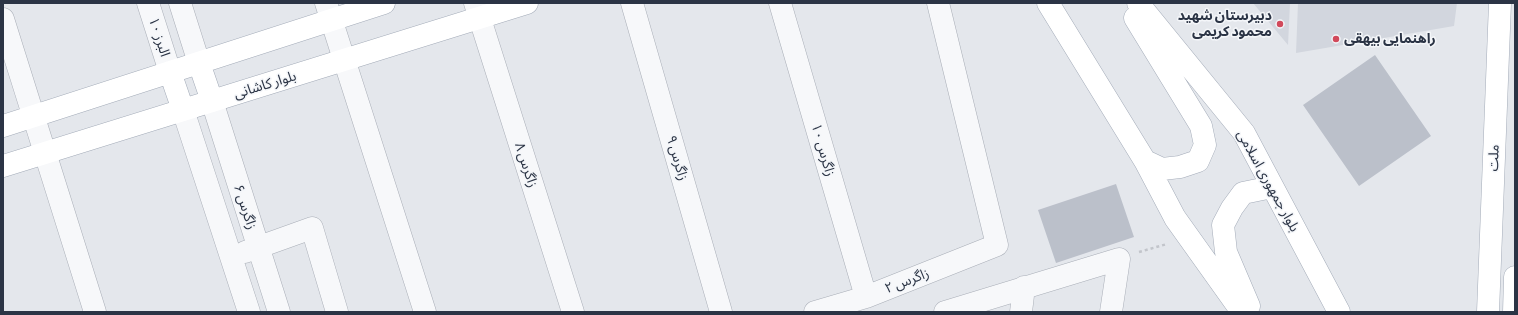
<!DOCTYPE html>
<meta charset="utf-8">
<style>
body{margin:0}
#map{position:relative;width:1518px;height:315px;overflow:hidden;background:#e4e7ec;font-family:"Alegreya Sans",sans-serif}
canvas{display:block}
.frame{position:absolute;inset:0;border:4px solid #2b3445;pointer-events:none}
</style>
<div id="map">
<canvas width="1518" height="315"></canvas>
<div class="frame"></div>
</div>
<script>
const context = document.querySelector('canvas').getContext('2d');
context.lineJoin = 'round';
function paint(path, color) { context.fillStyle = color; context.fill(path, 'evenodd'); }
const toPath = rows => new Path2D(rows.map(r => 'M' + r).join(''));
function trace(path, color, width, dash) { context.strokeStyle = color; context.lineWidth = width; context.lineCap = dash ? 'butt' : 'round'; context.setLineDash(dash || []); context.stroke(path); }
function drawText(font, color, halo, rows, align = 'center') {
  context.font = font + ' "Alegreya Sans","Noto Sans Arabic",sans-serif'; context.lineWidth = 3; context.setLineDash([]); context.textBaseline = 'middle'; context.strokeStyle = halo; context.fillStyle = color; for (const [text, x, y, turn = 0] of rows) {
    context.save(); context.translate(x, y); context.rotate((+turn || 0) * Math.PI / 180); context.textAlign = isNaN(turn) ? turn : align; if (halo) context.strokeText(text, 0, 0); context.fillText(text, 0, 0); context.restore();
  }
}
const built = toPath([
 [1253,3,1290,3,1288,45],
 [1298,3,1457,3,1454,26,1296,53]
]);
const building = toPath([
 [1375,55,1431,136,1359,186,1303,105],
 [1116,184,1134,237,1056,263,1038,210]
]);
const path = toPath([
 [1139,252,1167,244]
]);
const minor = toPath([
 [148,3,170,72],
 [180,3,199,63],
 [326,3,425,312],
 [475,3,573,312],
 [632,3,721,312],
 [780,3,866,297],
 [3,19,95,312],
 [212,101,279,312],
 [183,110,249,312],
 [245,252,312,228,337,312],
 [815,312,866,297,997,245,938,3],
 [945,312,1119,259,1111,312],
 [1021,312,1024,287]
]);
const major = toPath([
 [1048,3,1145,161,1175,218,1242,312],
 [1138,3,1244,133,1339,312],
 [1135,18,1201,126,1205,145,1198,161,1180,167,1162,169,1145,161],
 [199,63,212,101],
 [170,72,183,110],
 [3,126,384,3],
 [3,166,527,3],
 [1249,306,1226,252,1223,225,1232,208,1243,193,1272,187],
 [1488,312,1500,3],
 [1514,312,1515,277]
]);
const markers = [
 [1280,24,4,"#d1495b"],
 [1336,39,4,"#d1495b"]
];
const poiNames = [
 ["دبیرستان شهید",1272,16],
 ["محمود کریمی",1272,32],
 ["راهنمایی بیهقی",1344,39,"left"]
];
const streetNames = [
 ["البرز ۱۰",159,37,72],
 ["بلوار کاشانی",265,85,-17],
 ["زاگرس ۱۰",823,150,74],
 ["زاگرس ۹",677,158,74],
 ["ملت",1494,158,-88],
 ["زاگرس ۸",526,165,72],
 ["بلوار جمهوری اسلامی",1268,181,61],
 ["زاگرس ۶",245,207,72],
 ["زاگرس ۲",907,281,-21]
];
paint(built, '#d2d6de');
paint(building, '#bbc0ca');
trace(minor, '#a9aeb7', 23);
trace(major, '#a3abb8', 23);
trace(path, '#c2c5cb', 2.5, [3, 3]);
trace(minor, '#f7f8fa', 22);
trace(major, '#fff', 22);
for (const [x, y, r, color] of markers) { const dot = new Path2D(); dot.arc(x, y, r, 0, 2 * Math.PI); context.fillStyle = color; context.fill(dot); trace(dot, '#f4f6f9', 1.5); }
drawText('bold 14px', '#2b3445', '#f4f6f9', poiNames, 'right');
drawText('14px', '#2b3445', '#f4f6f9', streetNames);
</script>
